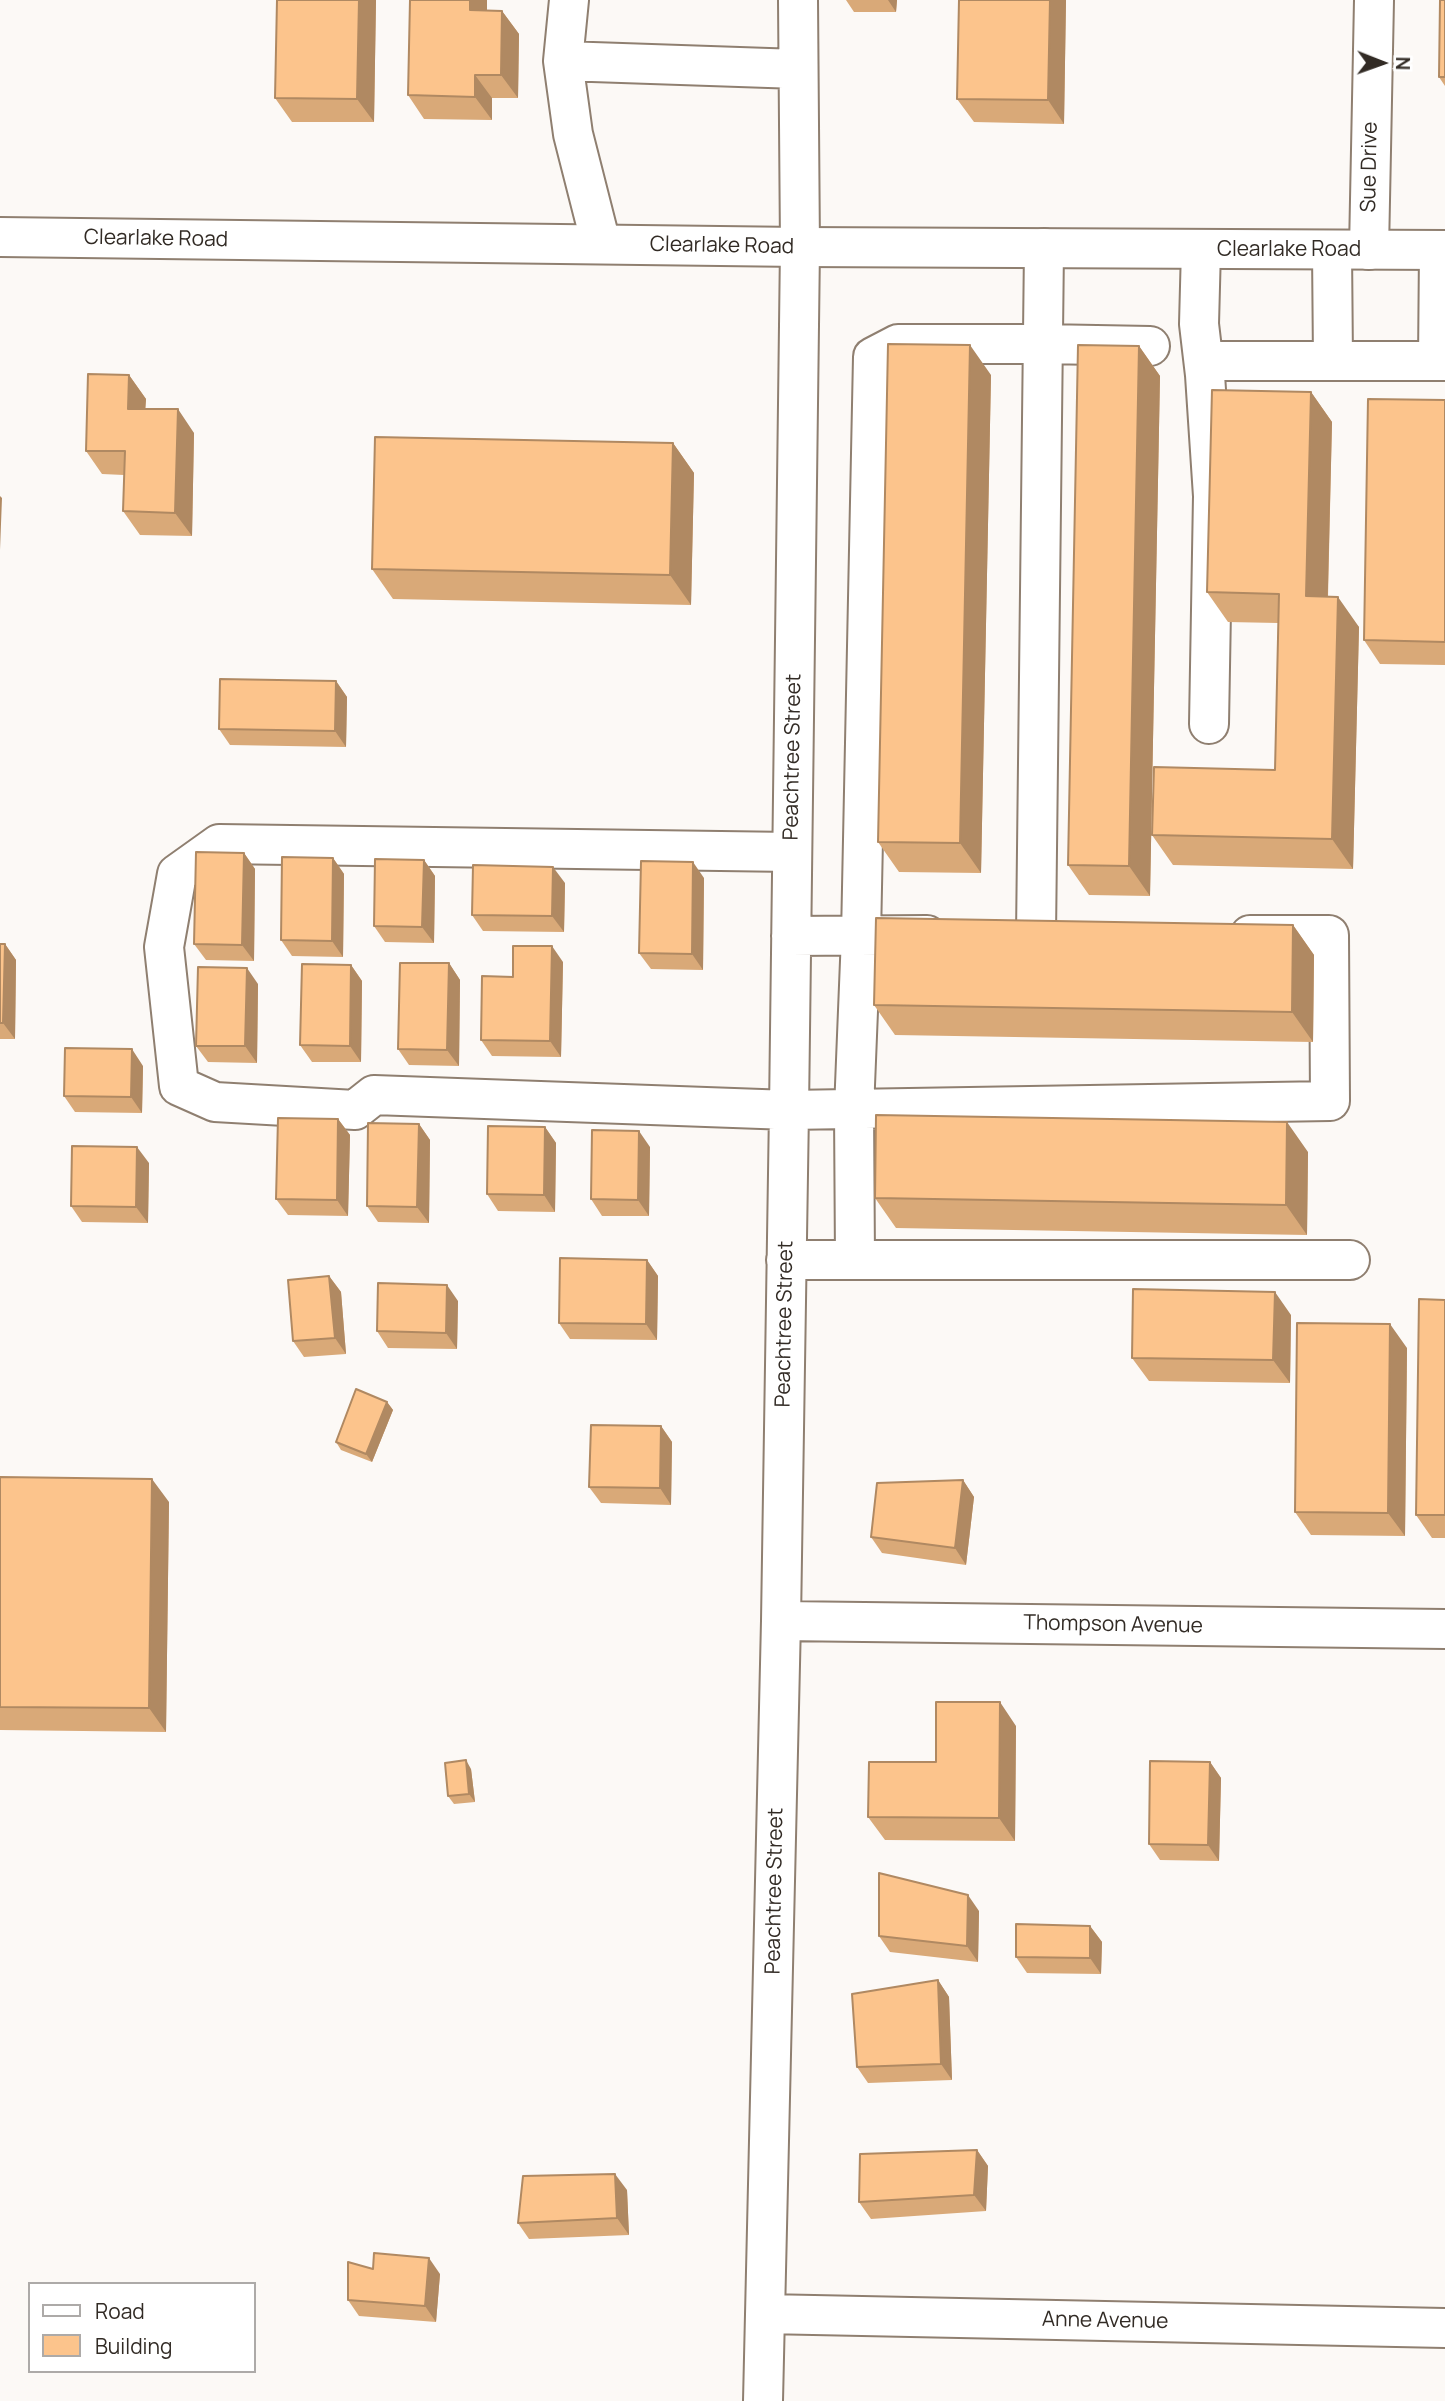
<!DOCTYPE html>
<html>
<head>
<meta charset="utf-8">
<style>
  body { margin:0 }
  #map { position:relative; width:1445px; height:2401px; overflow:hidden; background:#fcf9f6; font-family:Manrope,sans-serif }
  canvas { display:block }
  .legend { position:absolute; left:28px; top:2282px; width:228px; height:91px; box-sizing:border-box; background:#fff; border:2px solid #adaaa8; margin:0; padding:9px 12px; list-style:none; font-size:21px; color:#322b25 }
  .legend li { display:flex; align-items:center; gap:14px; height:35px }
  .legend b { width:35px; border:2px solid #adaaa8 }
  .north { position:absolute; left:1347px; top:28px; width:70px; height:70px; -webkit-text-stroke:5px #fff; paint-order:stroke; rotate:91deg; font-size:19px; font-weight:700; line-height:28px; text-align:center; color:#322b25 }
  .north::after { content:''; display:block; margin:auto; width:24px; height:32px; background:#322b25; clip-path:polygon(50% 0,100% 100%,50% 72%,0 100%) }
</style>
</head>
<body>
<div id="map">
<canvas width="1445" height="2401"></canvas>
<ul class="legend">
<li><b style="height:9px;background:#fff"></b>Road</li>
<li><b style="height:19px;background:#fcc48c"></b>Building</li>
</ul>
<div class="north">N</div>
</div>
<script>
const c = document.querySelector('canvas').getContext('2d');
c.lineJoin = 'round';
function strokePath(path, color, width, dash) {
  c.strokeStyle = color;
  c.lineWidth = width;
  c.lineCap = dash ? 'butt' : 'round';
  c.setLineDash(dash || []);
  c.stroke(path);
}
function fillPath(path, color) {
  c.fillStyle = color;
  c.fill(path, 'evenodd');
}
function label(font, color, halo, rows, align = 'center') {
  c.font = font + ' Manrope,sans-serif';
  c.lineWidth = 5;
  c.setLineDash([]);
  c.textBaseline = 'middle';
  c.strokeStyle = halo;
  c.fillStyle = color;
  for (const [text, x, y, turn = 0] of rows) {
    c.save();
    c.translate(x, y);
    c.rotate((+turn || 0) * Math.PI / 180);
    c.textAlign = isNaN(turn) ? turn : align;
    if (halo) c.strokeText(text, 0, 0);
    c.fillText(text, 0, 0);
    c.restore();
  }
}
const minor = new Path2D(`
  M569,0L563,61L573,134L601,244
  M563,61L798,69
  M1201,249L1199,324L1205,375L1213,496L1209,724
  M1332,250L1333,361
  M1369,250L1374,0
  M1204,361H1445
  M1438,361L1439,250
  M792,852L219,844L177,874L164,947L179,1086L215,1102L355,1110L374,1095L789,1110L1330,1101L1329,935H1250
  M1036,935L1044,248
  M791,936L927,935
  M786,1260H1350
  M855,1260L854,1110L861,936L873,357L898,344H1043L1150,346
  M781,1621L1445,1629
  M765,2314L1445,2328
  M763,2401L781,1621L789,1110L800,247L798,0`);
const major = new Path2D(`
  M0,237L800,247L1445,250`);
strokePath(minor, '#8f7f70', 42);
strokePath(major, '#8f7f70', 42);
strokePath(minor, '#fff', 38);
strokePath(major, '#fff', 38);
fillPath(new Path2D(`
  M277,0H376L374,122H292L275,98Z
  M487,0V10L502,11L519,34L518,98H492V120L424,119L408,95Z
  M846,0H897L896,12H854Z
  M1066,0L1064,124L974,122L957,99Z
  M1445,0V86L1439,77Z
  M1139,346L1160,376L1150,896L1089,895L1068,865Z
  M129,375L146,399L145,409L194,433L192,536L140,535L123,511L124,475L102,474L86,451Z
  M991,375L981,873L899,872L878,842Z
  M1311,392L1332,422L1328,597L1359,627L1353,869L1173,865L1152,835L1275,770L1278,623L1228,622L1207,592Z
  M1445,400V665L1380,664L1364,640Z
  M673,443L694,473L691,605L393,599L372,569Z
  M336,681L347,697L346,747L230,745L219,729Z
  M244,853L255,869L254,961L206,960L194,944Z
  M333,858L344,874L343,957L292,956L281,940Z
  M424,860L435,876L434,943L385,942L374,926Z
  M704,878L703,970L651,969L639,953Z
  M565,883L564,932L483,931L472,915Z
  M1293,925L1314,955L1313,1042L895,1035L874,1005Z
  M0,944H5L16,960L15,1039H0Z
  M563,962L561,1057L492,1056L481,1040L513,977Z
  M449,963L460,980L459,1066L409,1065L398,1049Z
  M351,965L362,981L361,1062H312L300,1045Z
  M258,984L257,1063L208,1062L196,1046Z
  M143,1066L142,1113L75,1112L64,1096Z
  M338,1119L350,1135L348,1216L288,1215L276,1199Z
  M419,1124L430,1140L429,1223L378,1222L367,1206Z
  M545,1127L556,1143L555,1212L498,1211L487,1194Z
  M650,1147L649,1216H602L591,1199Z
  M1308,1152L1307,1235L896,1228L875,1198Z
  M149,1163L148,1223L82,1222L71,1206Z
  M647,1260L658,1276L657,1340L570,1339L559,1323Z
  M329,1276L341,1292L346,1354L304,1357L293,1341Z
  M1445,1300V1538H1432L1416,1515Z
  M458,1301L457,1349L388,1348L377,1331Z
  M1291,1315L1290,1383L1149,1381L1132,1358Z
  M1407,1348L1405,1536L1311,1535L1295,1512Z
  M387,1402L393,1410L372,1462L341,1450L336,1442Z
  M661,1426L672,1442L671,1505L601,1503L589,1487Z
  M0,1477L169,1502L166,1732L0,1730Z
  M963,1480L974,1497L966,1565L882,1553L871,1537Z
  M1016,1726L1015,1841L885,1840L868,1817L936,1762Z
  M1210,1762L1221,1778L1219,1861L1160,1860L1149,1844Z
  M471,1769L475,1802L454,1804L448,1796Z
  M979,1911L978,1962L890,1952L879,1936Z
  M1090,1926L1102,1942L1101,1974L1027,1973L1016,1957Z
  M938,1980L949,1997L952,2080L868,2083L857,2067Z
  M977,2150L988,2166L986,2211L871,2219L859,2202Z
  M627,2190L629,2235L529,2239L518,2223Z
  M440,2274L436,2322L359,2316L348,2300Z`), '#d9a978');
fillPath(new Path2D(`
  M359,0H376L374,122L357,99Z
  M470,0H487V34L470,10Z
  M888,0H897L896,12Z
  M1050,0H1066L1064,124L1048,100Z
  M502,11L519,34L518,98L501,75Z
  M475,75L492,98V120L475,97Z
  M970,345L991,375L981,873L960,843Z
  M1139,346L1160,376L1150,896L1129,866Z
  M129,375L146,399L144,432L128,409Z
  M1311,392L1332,422L1327,626L1306,596Z
  M178,409L194,433L192,536L175,513Z
  M673,443L694,473L691,605L670,575Z
  M0,496L2,498L0,550Z
  M1338,597L1359,627L1353,869L1332,839Z
  M336,681L347,697L346,747L335,731Z
  M244,853L255,869L254,961L242,945Z
  M333,858L344,874L343,957L332,941Z
  M424,860L435,876L434,943L422,927Z
  M693,862L704,878L703,970L692,954Z
  M553,867L565,883L564,932L552,916Z
  M1293,925L1314,955L1313,1042L1292,1012Z
  M5,944L16,960L15,1039L3,1023Z
  M552,946L563,962L561,1057L550,1041Z
  M449,963L460,980L459,1066L447,1050Z
  M351,965L362,981L361,1062L350,1046Z
  M247,968L258,984L257,1063L245,1046Z
  M132,1049L143,1066L142,1113L131,1097Z
  M338,1119L350,1135L348,1216L337,1200Z
  M1287,1122L1308,1152L1307,1235L1286,1205Z
  M419,1124L430,1140L429,1223L417,1207Z
  M545,1127L556,1143L555,1212L544,1195Z
  M639,1131L650,1147L649,1216L638,1200Z
  M137,1147L149,1163L148,1223L136,1207Z
  M647,1260L658,1276L657,1340L646,1324Z
  M329,1276L341,1292L346,1354L335,1338Z
  M447,1285L458,1301L457,1349L446,1333Z
  M1275,1292L1291,1315L1290,1383L1273,1360Z
  M1390,1324L1407,1348L1405,1536L1388,1513Z
  M387,1402L393,1410L372,1462L366,1454Z
  M661,1426L672,1442L671,1505L660,1488Z
  M152,1479L169,1502L166,1732L149,1708Z
  M963,1480L974,1497L966,1565L955,1548Z
  M1000,1702L1016,1726L1015,1841L999,1818Z
  M466,1760L471,1769L475,1802L469,1794Z
  M1210,1762L1221,1778L1219,1861L1208,1845Z
  M968,1895L979,1911L978,1962L967,1946Z
  M1090,1926L1102,1942L1101,1974L1090,1958Z
  M938,1980L949,1997L952,2080L941,2064Z
  M977,2150L988,2166L986,2211L974,2195Z
  M615,2174L627,2190L629,2235L617,2218Z
  M429,2258L440,2274L436,2322L425,2306Z`), '#b08962');
const building = new Path2D(`
  M277,0H359L357,99L275,98Z
  M410,0H470V10L502,11L501,75H475V97L408,95Z
  M959,0H1050L1048,100L957,99Z
  M1440,0H1445V77H1439Z
  M888,344L970,345L960,843L878,842Z
  M1078,345L1139,346L1129,866L1068,865Z
  M88,374L129,375L128,409H178L175,513L123,511L125,451H86Z
  M1212,390L1311,392L1306,596L1338,597L1332,839L1152,835L1154,767L1275,770L1279,594L1207,592Z
  M1368,399L1445,400V642L1364,640Z
  M375,437L673,443L670,575L372,569Z
  M220,679L336,681L335,731L219,729Z
  M196,852L244,853L242,945L194,944Z
  M282,857L333,858L332,941L281,940Z
  M375,859L424,860L422,927L374,926Z
  M641,861L693,862L692,954L639,953Z
  M473,865L553,867L552,916L472,915Z
  M876,918L1293,925L1292,1012L874,1005Z
  M0,944H5L3,1023H0Z
  M513,946H552L550,1041L481,1040L482,976L513,977Z
  M400,963H449L447,1050L398,1049Z
  M302,964L351,965L350,1046L300,1045Z
  M198,967L247,968L245,1046H196Z
  M65,1048L132,1049L131,1097L64,1096Z
  M876,1115L1287,1122L1286,1205L875,1198Z
  M278,1118L338,1119L337,1200L276,1199Z
  M368,1123L419,1124L417,1207L367,1206Z
  M488,1126L545,1127L544,1195L487,1194Z
  M592,1130L639,1131L638,1200L591,1199Z
  M72,1146L137,1147L136,1207L71,1206Z
  M560,1258L647,1260L646,1324L559,1323Z
  M329,1276L335,1338L293,1341L288,1280Z
  M378,1283L447,1285L446,1333L377,1331Z
  M1133,1289L1275,1292L1273,1360L1132,1358Z
  M1419,1299L1445,1300V1515H1416Z
  M1297,1323L1390,1324L1388,1513L1295,1512Z
  M356,1389L387,1402L366,1454L336,1442Z
  M591,1425L661,1426L660,1488L589,1487Z
  M0,1477L152,1479L149,1708L0,1707Z
  M963,1480L955,1548L871,1537L877,1483Z
  M936,1702H1000L999,1818L868,1817L869,1762H936Z
  M466,1760L469,1794L448,1796L445,1763Z
  M1150,1761L1210,1762L1208,1845L1149,1844Z
  M879,1873L968,1895L967,1946L879,1936Z
  M1016,1924L1090,1926V1958L1016,1957Z
  M938,1980L941,2064L857,2067L852,1994Z
  M977,2150L974,2195L859,2202L860,2154Z
  M615,2174L617,2218L518,2223L523,2176Z
  M374,2253L429,2258L425,2306L348,2300V2262L373,2269Z`);
fillPath(building, '#fcc48c');
strokePath(building, '#b08962', 2);
label('21px', '#322b25', '#fff', [
  ["Sue Drive",1370,167,-89],
  ["Clearlake Road",156,239,1],
  ["Clearlake Road",722,246,1],
  ["Clearlake Road",1289,250],
  ["Peachtree Street",793,757,-89],
  ["Peachtree Street",785,1324,-89],
  ["Thompson Avenue",1113,1625,1],
  ["Peachtree Street",775,1891,-89],
  ["Anne Avenue",1105,2321,1]
]);
</script>
</body>
</html>
